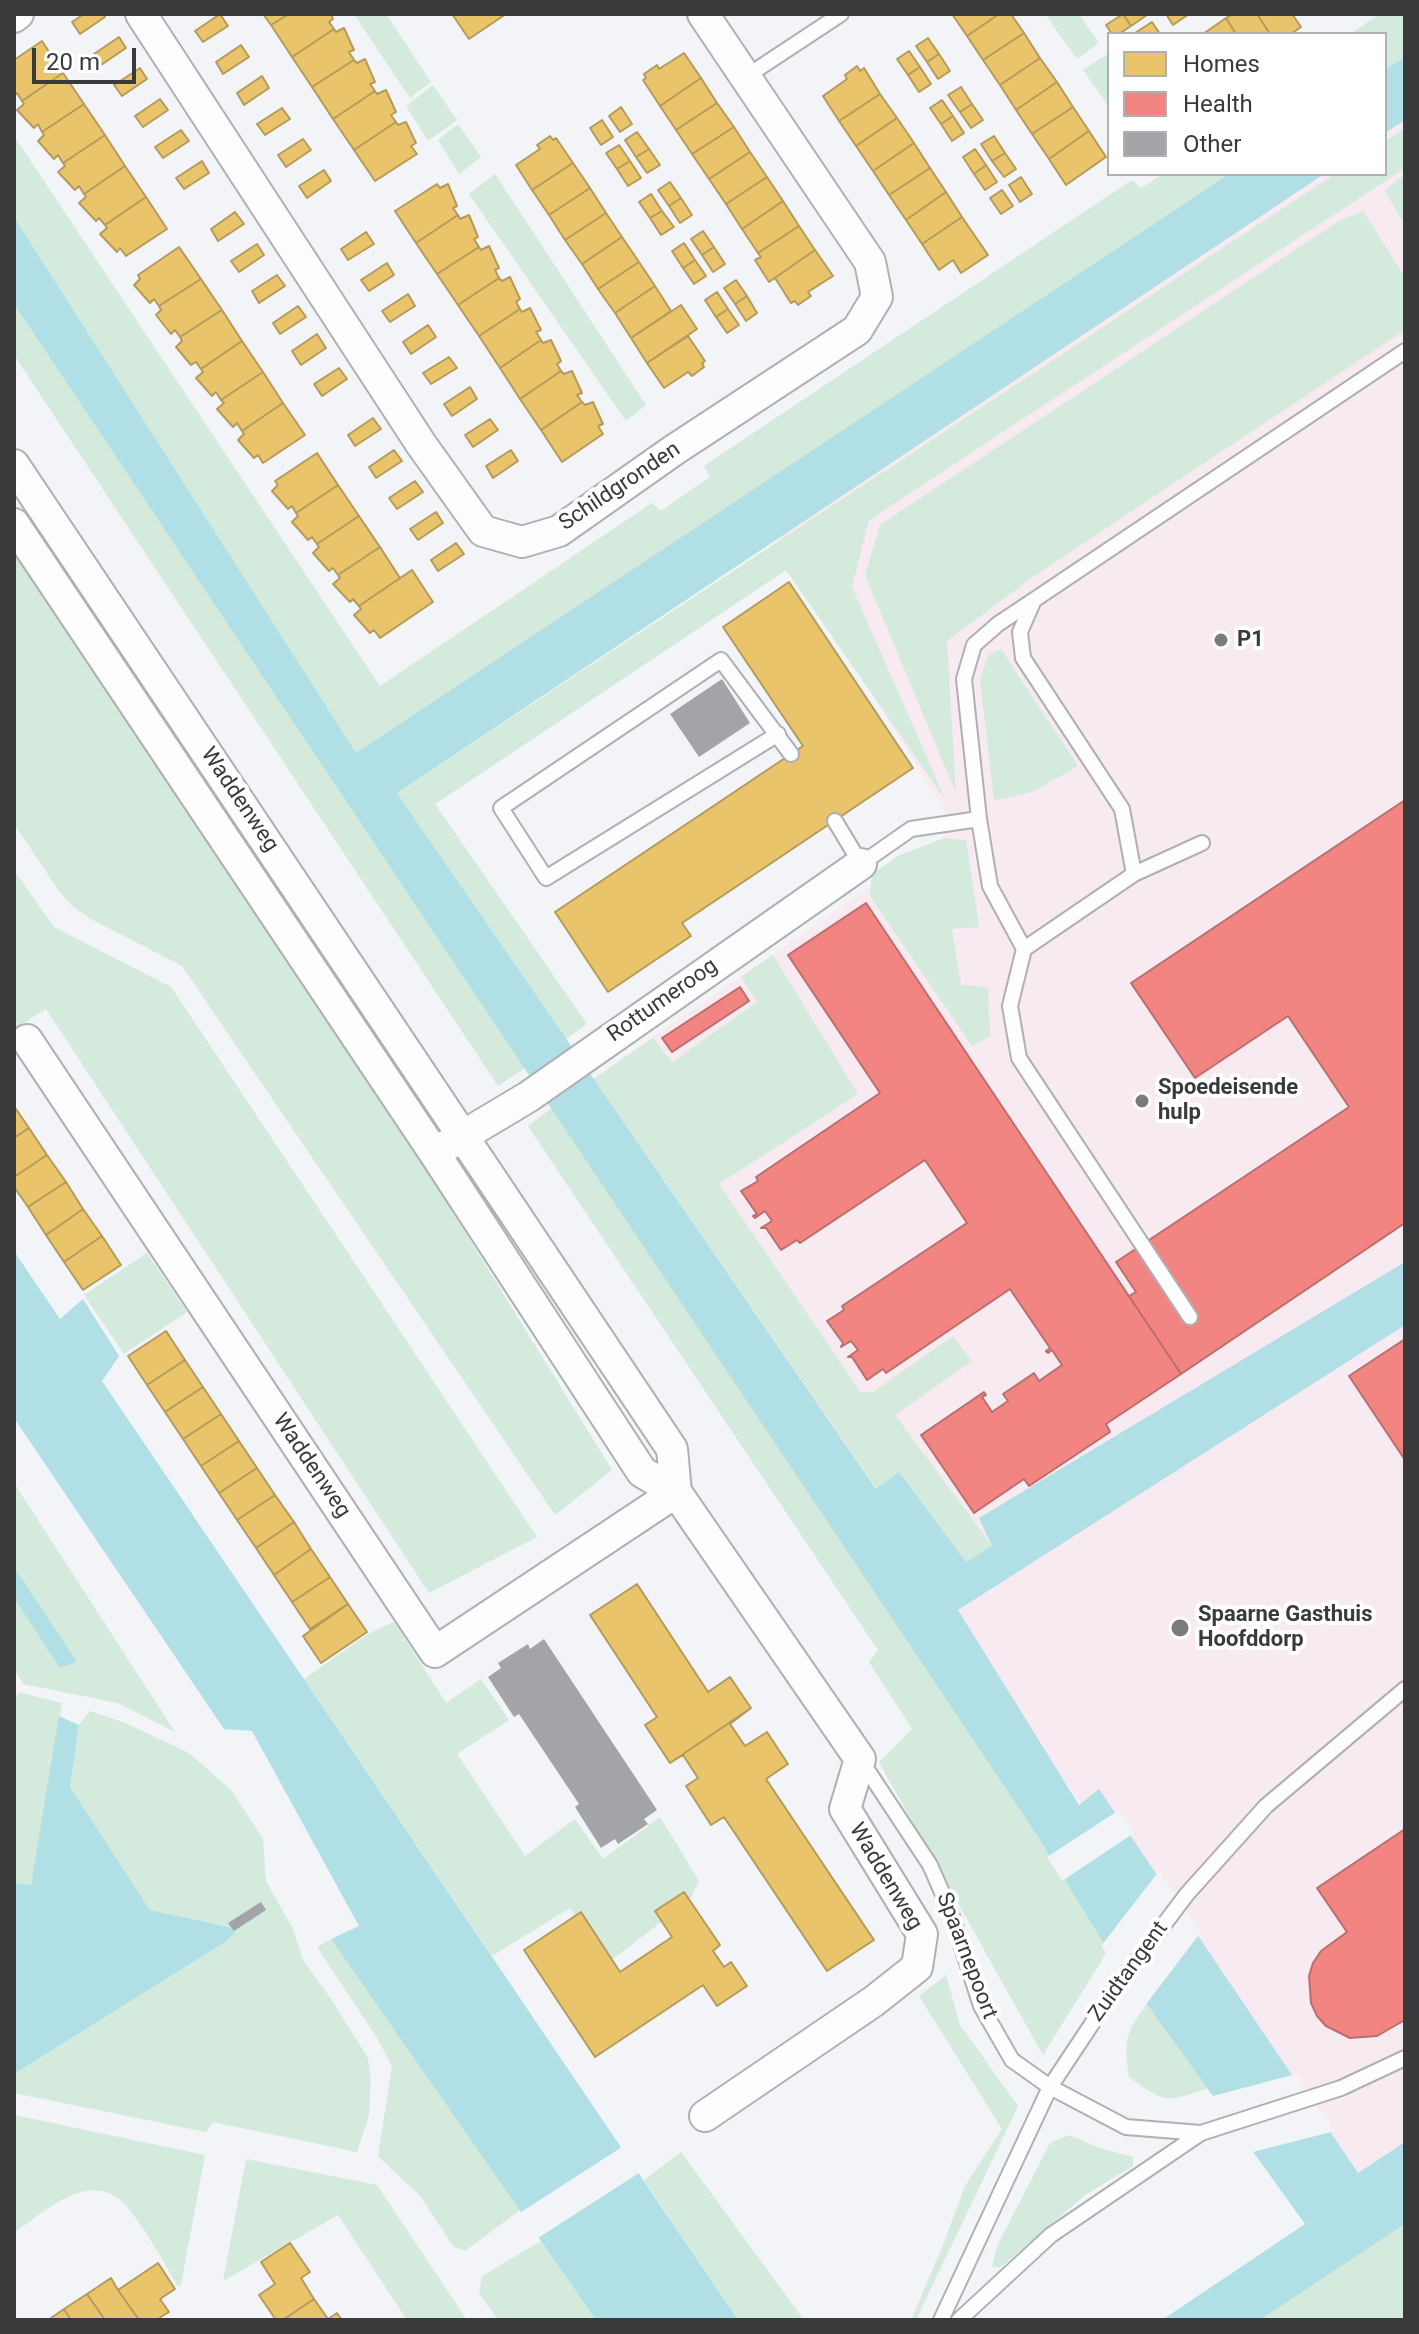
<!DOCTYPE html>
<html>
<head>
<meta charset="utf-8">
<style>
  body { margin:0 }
  #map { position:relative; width:1419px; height:2334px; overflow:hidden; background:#f2f4f7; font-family:Roboto,sans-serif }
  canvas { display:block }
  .frame { position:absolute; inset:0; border:16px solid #383a3c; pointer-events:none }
  .legend { position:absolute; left:1107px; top:32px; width:280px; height:144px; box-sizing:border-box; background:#fff; border:2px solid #afb0b1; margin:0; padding:10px 14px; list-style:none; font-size:24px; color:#383a3c }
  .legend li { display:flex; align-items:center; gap:16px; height:40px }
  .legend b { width:40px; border:2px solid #afb0b1 }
  .scale { position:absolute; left:32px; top:48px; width:104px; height:36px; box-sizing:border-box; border:4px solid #383a3c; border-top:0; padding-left:10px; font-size:24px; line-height:28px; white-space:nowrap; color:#383a3c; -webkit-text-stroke:6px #fff; paint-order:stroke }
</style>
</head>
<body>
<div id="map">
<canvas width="1419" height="2334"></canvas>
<div class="frame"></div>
<ul class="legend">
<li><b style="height:22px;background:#e9c46a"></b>Homes</li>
<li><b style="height:22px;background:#f28482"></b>Health</li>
<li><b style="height:22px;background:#a3a4a7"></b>Other</li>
</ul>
<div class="scale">20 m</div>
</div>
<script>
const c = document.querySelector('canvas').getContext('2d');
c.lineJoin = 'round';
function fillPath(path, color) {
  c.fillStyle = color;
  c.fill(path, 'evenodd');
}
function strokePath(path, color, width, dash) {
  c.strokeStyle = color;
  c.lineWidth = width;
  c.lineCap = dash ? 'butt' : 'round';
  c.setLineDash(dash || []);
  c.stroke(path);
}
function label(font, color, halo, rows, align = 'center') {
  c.font = font + ' Roboto,sans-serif';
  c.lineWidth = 8;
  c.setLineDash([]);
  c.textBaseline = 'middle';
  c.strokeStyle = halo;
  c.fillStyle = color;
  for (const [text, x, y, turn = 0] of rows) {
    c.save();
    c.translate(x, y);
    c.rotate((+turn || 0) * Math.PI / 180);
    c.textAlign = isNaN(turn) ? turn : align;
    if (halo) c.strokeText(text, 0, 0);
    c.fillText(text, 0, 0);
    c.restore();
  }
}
fillPath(new Path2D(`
  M1405,116V2164L1360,2195L573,1092L955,828L772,532L1316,174H1385V129Z`), '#f7eaf0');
fillPath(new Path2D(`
  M354,14H386L431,82L410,98Z
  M1045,14H1079L1099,43L1077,59Z
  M1380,14H1405V57L1385,70V34H1350Z
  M1106,55L1109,59V107L1083,70Z
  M433,85L457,120L428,141L406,106Z
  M458,124L481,157L459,174L438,140Z
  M1405,128V168L869,520L852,587L946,801L786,570L435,804L587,1024L566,1039L397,793L1335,174H1385V141Z
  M14,136L380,686L652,503L661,511L710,477L704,466L1132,180L1141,188L1163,174H1229L356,754L14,217Z
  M495,174L646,405L626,421L469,194Z
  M1405,175V225L1384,190Z
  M1363,211L1405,277V330L1033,577L947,641L956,793L865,575L880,525L1339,221Z
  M14,304L525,1068L498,1086L14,355Z
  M14,551L425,1167L612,1470L555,1515L182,966L91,919L72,906L59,891L14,824Z
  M1001,649L1078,766L1032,792L994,801L980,679L989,654Z
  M945,838L966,840L979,927L952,929L961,985L988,987L990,1036L972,1046L870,896L872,874L900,855Z
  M14,870L54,927L171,987L537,1537L429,1593L46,1009L14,1029Z
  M773,955L858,1094L719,1184L861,1393L873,1392L953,1336L972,1361L895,1415L992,1546L966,1563L899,1472L877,1489L594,1079L653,1038L672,1062L757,1002L741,977Z
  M552,1108L1038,1837L1108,1950L1043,2055L879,1762L912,1729L869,1662L878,1650L528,1126Z
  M147,1253L187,1312L124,1354L84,1295Z
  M14,1483L175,1732L118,1703L23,1684L14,1668V1598L60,1667L76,1662L14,1567Z
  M394,1622L446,1703L481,1679L509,1720L457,1754L525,1856L575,1819L603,1859L660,1817L699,1881L690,1900L609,1962L570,1908L492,1956L304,1679L368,1634Z
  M18,1692L62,1703L31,1886L14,1883V1708Z
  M90,1711L125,1723L189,1753L232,1791L263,1839L266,1881L293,1929L303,1960L331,1999L368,2058L371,2081L369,2115L357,2152L213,2122L206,2132L14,2093V2074L225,1942L235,1933L234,1928L150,1910L70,1787L79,1725Z
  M331,1939L520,2210L465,2251L453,2246L421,2197L378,2156L392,2066L377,2038L317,1947Z
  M946,1975L960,2025L1018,2106L916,2320H911L941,2250L965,2186L1002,2129L919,1996Z
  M1147,2004L1208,2088C1166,2103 1165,2103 1129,2077C1124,2042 1125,2032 1147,2004Z
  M14,2115L205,2155L181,2285L178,2287C167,2267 136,2212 119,2199C107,2190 92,2188 77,2193C54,2201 34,2219 14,2233Z
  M1069,2135L1097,2147L1133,2157V2166L1085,2195L1001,2267H992L997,2246L1050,2143Z
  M681,2152L804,2320H738L644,2180Z
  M246,2159L377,2185L467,2320H407L338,2215L223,2281Z
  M1405,2224V2320H1260Z
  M541,2241L596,2320H498L479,2293L482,2276Z`), '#d3eadd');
fillPath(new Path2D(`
  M1405,57V120L1385,133V70Z
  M1229,174H1324L397,793L876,1489L899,1472L966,1562L992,1546L979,1518L1405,1262V1325L958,1610L1079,1805L1099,1789L1358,2173L1405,2142V2224L1260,2320H1162L1305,2224L1108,1950L1038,1837L14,304V217L356,753Z
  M14,1251L60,1319L83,1299L119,1356L102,1381L738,2320H596L331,1939L359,1926L252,1731L224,1729L14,1418Z
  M14,1567L77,1662L60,1668L14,1598Z
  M59,1716L79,1725L70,1787L150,1910L234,1928L235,1933L225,1942L14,2074V1883L31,1885Z`), '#b0e0e6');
fillPath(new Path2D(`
  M1119,1810L1134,1833L1062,1881L1047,1857Z
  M1159,1871L1201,1932L1144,2007L1101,1946Z
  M1296,2074L1335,2131L1249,2153L1209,2097Z
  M625,2145L642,2171L535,2240L518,2214Z`), '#f2f4f7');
const homes = new Path2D(`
  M84,14H103L105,17L80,34L72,22Z
  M220,14L228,26L203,42L195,31Z
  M263,14H289L271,25Z
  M289,14H331L333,19L329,22L334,29L292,57L271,25Z
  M452,14H506L469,39Z
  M952,14H999L967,36Z
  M999,14H1011L1024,33L983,60L967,36Z
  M1123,14H1146L1147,15L1131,26Z
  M1123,14L1131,26L1119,34H1112L1106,25Z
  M1166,14H1189L1173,25Z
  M1233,14H1257L1270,34H1236L1226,18Z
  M1257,14H1292L1301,27L1291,34H1270Z
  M1226,18L1236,34H1203Z
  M1152,22L1160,34H1136L1135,33Z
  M344,28L354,50L349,52L354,60L312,87L292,57L334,29L336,32Z
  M1024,33L1040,58L1000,85L983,60Z
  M119,37L126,48L101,65L94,54Z
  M928,38L939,54L927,62L916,46Z
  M42,41L63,73L22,101L17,93L14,96V60Z
  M241,45L249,57L223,74L216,62Z
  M909,51L920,67L908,75L897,59Z
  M684,53L701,78L660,106L643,80L646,78L644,74L657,65L659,69Z
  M939,54L950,71L938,79L927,62Z
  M1040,58L1057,82L1016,110L1000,85Z
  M365,59L375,82L370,84L375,91L333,119L312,87L354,60L357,63Z
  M857,66L860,71L864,68L880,94L839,121L823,96L847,79L845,75Z
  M920,67L931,84L919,92L908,75Z
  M140,68L147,79L122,96L114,85Z
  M63,73L84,104L42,132L38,124L34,128L17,110L24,104L22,101Z
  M262,76L269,88L244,105L237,93Z
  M701,78L717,103L676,130L660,106Z
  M1057,82L1073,107L1032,134L1016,110Z
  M961,87L972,104L960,112L948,95Z
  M386,90L396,112L391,115L396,122L354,150L333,119L375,91L377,94Z
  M880,94L897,118L856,146L839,121Z
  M160,99L168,110L143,127L135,116Z
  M942,100L953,116L941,124L930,108Z
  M717,103L734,127L692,154L676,130Z
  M84,104L105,135L63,163L58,155L54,159L38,141L44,135L42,132Z
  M972,104L983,120L971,128L960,112Z
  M621,107L632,124L620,132L609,116Z
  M1073,107L1089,131L1049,159L1032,134Z
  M282,108L290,119L265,135L257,124Z
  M953,116L964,133L952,141L941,124Z
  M897,118L914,143L873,171L856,146Z
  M602,120L613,137L601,145L590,128Z
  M396,122L398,125L406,122L416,143L411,146L417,154L375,181L354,150Z
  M734,127L750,152L709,179L692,154Z
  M181,130L189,141L163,158L155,147Z
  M1089,131L1106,157L1066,185L1049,159Z
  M637,132L649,149L636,157L625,140Z
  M105,135L125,166L84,194L79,186L75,190L58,172L65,166L63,163Z
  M550,136L553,140L556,138L573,163L532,190L516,165L540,149L537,145Z
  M994,136L1005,153L992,161L981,144Z
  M303,139L311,150L286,167L278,155Z
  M914,143L930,168L889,195L873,171Z
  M619,145L630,161L617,169L606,153Z
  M649,149L660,165L647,173L636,157Z
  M975,149L986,165L974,174L963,157Z
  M750,152L767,177L726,204L709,179Z
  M1005,153L1016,169L1004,177L992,161Z
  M202,161L209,173L184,189L176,178Z
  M630,161L641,178L628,186L617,169Z
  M573,163L590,188L549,215L532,190Z
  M986,165L997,182L985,190L974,174Z
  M125,166L146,197L105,225L99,218L96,221L79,203L86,197L84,194Z
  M930,168L946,192L906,220L889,195Z
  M324,170L331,181L307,198L299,186Z
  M767,177L783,201L742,229L726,204Z
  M1021,177L1032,194L1020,202L1009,185Z
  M670,182L681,198L669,206L658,190Z
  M437,184L440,188L448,184L457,206L453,208L458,215L416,243L395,211Z
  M590,188L606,213L565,240L549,215Z
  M1002,190L1013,206L1001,214L990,198Z
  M946,192L962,217L922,244L906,220Z
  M651,194L662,211L650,218L639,202Z
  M146,197L167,229L126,256L120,248L117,252L100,234L107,228L105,225Z
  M681,198L692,215L680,223L669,206Z
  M783,201L799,226L758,253L742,229Z
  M662,211L674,227L661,235L650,218Z
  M235,212L244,224L218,241L211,229Z
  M606,213L622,237L582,264L565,240Z
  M458,215L460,219L469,215L478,237L474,239L479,247L437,274L416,243Z
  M962,217L988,255L961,273L953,260L939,270L922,244Z
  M799,226L815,250L769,282L755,260L761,257L758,253Z
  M703,231L714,247L702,255L691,239Z
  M366,232L374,244L348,260L341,249Z
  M622,237L639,262L598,289L582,264Z
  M684,243L695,260L683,268L672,251Z
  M257,244L264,255L239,272L231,261Z
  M489,246L499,268L495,270L499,278L458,305L437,274L479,247L481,250Z
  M179,247L201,279L159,306L154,299L150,303L134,285L140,279L138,275Z
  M714,247L725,264L713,272L702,255Z
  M815,250L833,276L808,292L811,296L798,305L795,301L791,303L775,278L769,282Z
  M695,260L706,276L694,284L683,268Z
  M639,262L655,286L615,313L598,289Z
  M387,263L394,275L369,291L361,280Z
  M277,275L285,286L259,303L252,291Z
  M510,277L520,299L516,302L520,309L479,336L458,305L499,278L502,281Z
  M201,279L222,310L180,337L175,330L171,334L156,315L161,310L159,306Z
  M736,280L747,296L735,304L724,288Z
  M655,286L671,311L631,338L615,313Z
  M717,292L728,309L716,317L705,300Z
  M408,294L415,306L390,322L382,311Z
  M747,296L757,313L746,321L735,304Z
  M681,305L697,329L647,363L631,338Z
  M298,306L306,317L280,334L273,323Z
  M530,308L541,330L536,332L541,340L500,368L479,336L520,309L522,312Z
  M728,309L739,325L727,333L716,317Z
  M222,310L242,341L201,369L196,362L191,365L176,347L182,341L180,337Z
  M428,325L436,337L411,354L403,342Z
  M317,334L326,348L301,365L292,351Z
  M688,336L705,361L702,363L704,367L692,376L688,372L664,388L647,363Z
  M541,340L543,343L551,340L561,361L557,364L561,371L520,399L500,368Z
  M242,341L263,372L221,400L216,392L212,396L196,378L203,372L201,369Z
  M449,357L457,368L431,384L423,373Z
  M339,368L347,379L322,396L314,384Z
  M561,371L564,374L572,371L582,393L577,395L582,402L541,430L520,399Z
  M263,372L283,403L242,431L237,423L233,427L217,409L224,403L221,400Z
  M470,387L477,399L452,416L444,404Z
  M582,402L585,405L593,402L603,424L598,426L603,434L562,462L541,430Z
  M283,403L305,435L263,463L258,455L254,458L238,440L244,434L242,431Z
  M373,418L381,429L355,446L348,435Z
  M490,419L498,430L473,447L465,435Z
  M394,450L402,461L376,478L369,467Z
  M511,450L518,461L493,478L486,466Z
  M317,453L338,485L296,513L292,506L288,509L272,491L278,485L275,481Z
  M415,481L423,492L397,509L389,498Z
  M338,485L359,516L317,544L312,537L308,540L292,522L298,516L296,513Z
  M436,512L443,523L418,540L410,529Z
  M359,516L380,547L338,575L333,568L329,571L313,553L319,547L317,544Z
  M456,543L464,554L438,571L431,560Z
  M380,547L400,578L359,606L353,599L350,602L333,584L340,578L338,575Z
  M412,570L433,602L380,638L374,630L370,633L354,615L361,609L359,606Z
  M789,582L913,768L682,923L691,936L608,992L555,912L803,746L723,627Z
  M14,1106L29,1128L14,1138Z
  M29,1128L47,1155L14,1177V1138Z
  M47,1155L66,1182L28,1207L14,1187V1177Z
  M66,1182L83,1209L46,1235L28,1207Z
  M83,1209L102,1236L64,1262L46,1235Z
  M102,1236L121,1265L83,1290L64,1262Z
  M166,1331L185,1360L147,1385L128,1356Z
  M185,1360L203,1387L165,1412L147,1385Z
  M203,1387L221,1414L183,1439L165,1412Z
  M221,1414L239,1441L201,1466L183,1439Z
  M239,1441L257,1468L219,1493L201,1466Z
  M257,1468L275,1495L237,1520L219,1493Z
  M275,1495L294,1522L256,1548L237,1520Z
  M294,1522L311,1549L274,1575L256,1548Z
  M311,1549L330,1577L292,1602L274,1575Z
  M330,1577L348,1604L310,1629L292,1602Z
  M637,1584L708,1692L730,1677L751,1708L670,1763L645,1725L657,1717L590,1615Z
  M348,1604L367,1632L321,1663L303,1636Z
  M751,1708L730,1724L745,1746L767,1732L788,1764L766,1779L874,1940L827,1971L724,1817L711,1825L686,1786L698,1778L683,1755L670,1763Z
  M684,1892L720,1945L713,1951L724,1967L731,1962L747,1986L717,2006L703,1985L595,2057L524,1950L581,1912L620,1972L672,1937L655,1911Z
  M290,2243L310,2272L301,2278L314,2299L283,2320H276L259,2295L275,2284L261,2262Z
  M158,2263L175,2289L160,2299L169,2312L156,2320H139L118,2290Z
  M111,2278L118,2290L139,2320H105L87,2294Z
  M87,2294L105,2320H71L64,2309Z
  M314,2299L328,2319L337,2313L342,2320H283Z
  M64,2309L71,2320H48Z`);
fillPath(homes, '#e9c46a');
strokePath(homes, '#b49b5c', 2);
const health = new Path2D(`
  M1405,800V1223L1181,1374L1129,1296L1136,1292L1116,1262L1349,1107L1288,1016L1195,1078L1131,983Z
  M866,903L1181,1374L1106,1424L1110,1432L1029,1486L1024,1479L974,1513L921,1435L984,1392L986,1395L982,1397L992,1412L1008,1401L1003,1394L1034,1373L1039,1381L1062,1365L1052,1350L1048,1353L1046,1351L1050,1348L1010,1289L886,1373L883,1369L867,1380L852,1357H848L858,1350L851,1341L841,1347L843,1343L827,1321L844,1310L842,1306L967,1223L925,1160L800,1243L797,1240L781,1250L766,1228H761L772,1221L765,1211L755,1218L753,1216L757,1214L741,1191L758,1181L756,1177L880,1093L788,955Z
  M740,987L749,1001L672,1052L662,1038Z
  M1405,1339V1460L1349,1376Z
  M1405,1829V2020L1377,2036L1350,2038L1326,2026L1317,2016L1311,2003L1309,1976L1313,1963L1321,1951L1347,1932L1317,1888Z`);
fillPath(health, '#f28482');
strokePath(health, '#ba6e6d', 2);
fillPath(new Path2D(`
  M722,679L750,723L699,757L670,714Z
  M544,1639L657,1810L644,1819L648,1824L618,1844L615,1839L601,1848L575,1807L579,1804L519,1714L514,1717L488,1677L501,1668L498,1663L528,1644L530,1649Z
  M261,1902L266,1910L234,1931L228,1923Z`), '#a3a4a7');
const service = new Path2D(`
  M744,78L841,14
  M1034,600L1405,351
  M778,734L546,878L501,808L721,660L791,754
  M835,821L861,864L911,829L979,819
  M1134,874L1122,809L1023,658L1020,632L1034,600L998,624L974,645L964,679L979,819L990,886L1024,949L1134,874L1202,843
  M1024,949L1010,1006L1019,1058L1190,1317
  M862,1762L930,1865L951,1913L981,2006L1012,2060L1050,2087L1126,2127L1201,2133
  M941,2320L1050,2087L1113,1992L1187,1894L1266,1806L1405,1689
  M959,2320L1051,2235L1201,2133L1341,2088L1405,2058`);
const minor = new Path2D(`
  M141,14L421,444L483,531L522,542L559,531L674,450L857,330L877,297L870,262L703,14
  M14,17L18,14
  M14,465L672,1449L676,1492
  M14,524L435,1154L642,1472L676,1492L860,1759L845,1809L922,1934L917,1967L874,2001L705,2116
  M27,1040L435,1652L676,1492
  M446,1146L528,1097L861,864`);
strokePath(service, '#afb0b3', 18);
strokePath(minor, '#afb0b3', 34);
strokePath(service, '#fdfdfe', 14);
strokePath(minor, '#fdfdfe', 30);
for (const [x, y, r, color] of [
  [1221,640,8,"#797b7d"],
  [1142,1101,8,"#797b7d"],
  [1180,1628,10,"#797b7d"]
]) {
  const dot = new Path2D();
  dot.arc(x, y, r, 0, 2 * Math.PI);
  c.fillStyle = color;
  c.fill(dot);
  strokePath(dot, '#fff', 3);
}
label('22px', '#383a3c', '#fff', [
  ["Schildgronden",620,487,-34],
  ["Waddenweg",239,800,56],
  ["Rottumeroog",663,1001,-35],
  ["Waddenweg",311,1466,56],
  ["Waddenweg",885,1877,59],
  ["Spaarnepoort",966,1956,69],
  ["Zuidtangent",1129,1972,-54]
]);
label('bold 22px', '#383a3c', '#fff', [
  ["P1",1237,640],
  ["Spoedeisende",1158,1088],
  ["hulp",1158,1113],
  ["Spaarne Gasthuis",1198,1615],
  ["Hoofddorp",1198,1640]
], 'left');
</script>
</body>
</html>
